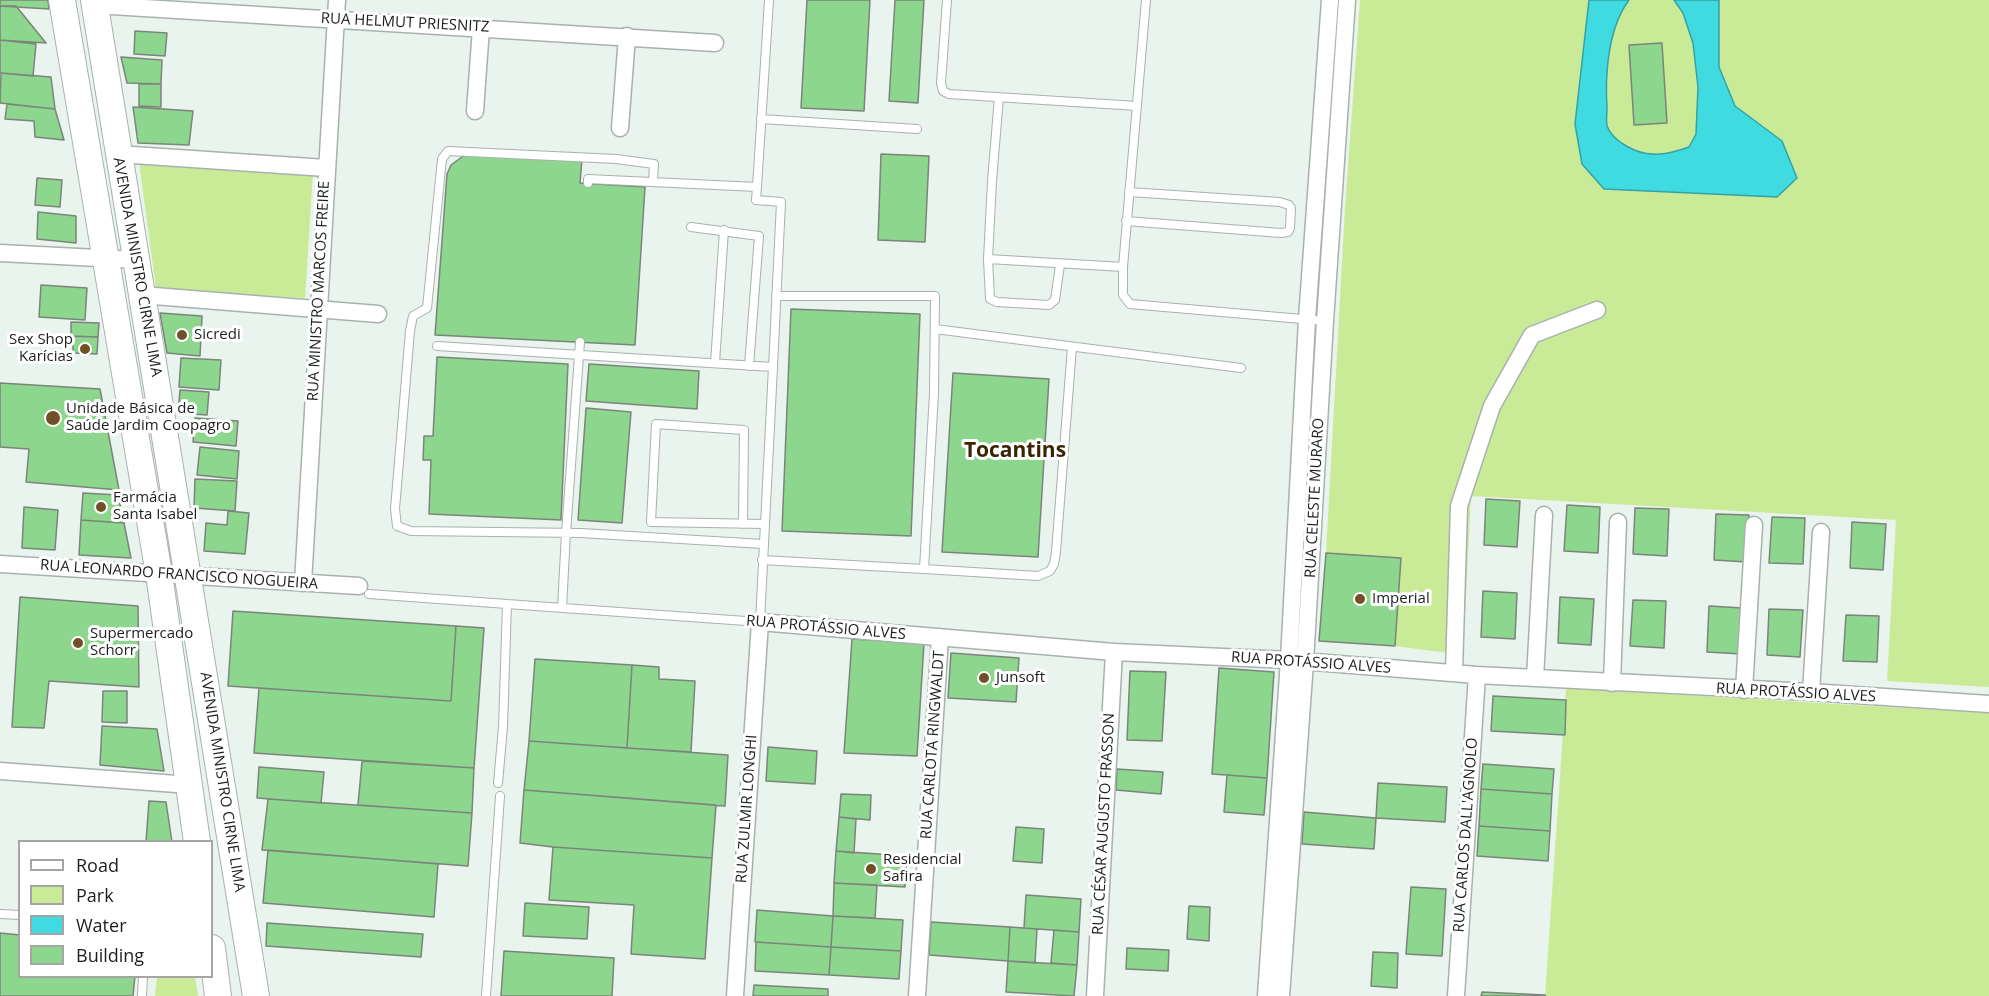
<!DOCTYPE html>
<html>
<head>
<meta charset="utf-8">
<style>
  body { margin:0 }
  #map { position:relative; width:1989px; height:996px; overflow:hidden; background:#e9f4ee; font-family:"Open Sans",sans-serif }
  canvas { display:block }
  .legend { position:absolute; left:18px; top:840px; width:195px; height:138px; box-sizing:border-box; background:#fff; border:2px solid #a4a5a4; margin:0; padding:8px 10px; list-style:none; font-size:18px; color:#1b1f1c }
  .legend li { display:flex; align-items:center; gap:12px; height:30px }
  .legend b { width:30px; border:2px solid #a4a5a4 }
</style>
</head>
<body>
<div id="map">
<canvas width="1989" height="996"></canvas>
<ul class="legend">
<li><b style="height:8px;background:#fff"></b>Road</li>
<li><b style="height:16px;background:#c9eb97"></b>Park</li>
<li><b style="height:16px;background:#40dae1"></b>Water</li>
<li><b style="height:16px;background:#8cd68d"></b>Building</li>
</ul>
</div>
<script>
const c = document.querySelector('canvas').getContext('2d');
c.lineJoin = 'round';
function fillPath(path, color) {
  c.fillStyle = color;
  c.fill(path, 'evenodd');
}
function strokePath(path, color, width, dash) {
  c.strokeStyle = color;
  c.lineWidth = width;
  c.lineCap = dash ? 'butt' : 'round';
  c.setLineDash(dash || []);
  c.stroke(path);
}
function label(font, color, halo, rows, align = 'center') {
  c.font = font + ' "Open Sans",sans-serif';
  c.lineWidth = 6;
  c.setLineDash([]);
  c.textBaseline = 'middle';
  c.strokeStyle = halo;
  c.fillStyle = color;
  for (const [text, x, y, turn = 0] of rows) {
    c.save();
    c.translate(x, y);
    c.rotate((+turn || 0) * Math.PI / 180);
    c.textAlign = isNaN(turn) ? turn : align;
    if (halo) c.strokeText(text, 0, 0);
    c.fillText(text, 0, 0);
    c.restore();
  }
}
fillPath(new Path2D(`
  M1360,0H1989V687L1887,681L1896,520L1471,496L1463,655L1395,646L1401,558L1326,553L1345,208Z
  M139,162L313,172L305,298L156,289Z
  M1566,688L1989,713V996H1545Z
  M157,977H195L198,996H155Z`), '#c9eb97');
const water = new Path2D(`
  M1589,0H1629C1608,28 1605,74 1607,107C1607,113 1606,121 1607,126C1613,142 1637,154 1653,154C1665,155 1678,151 1689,147L1696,134L1698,87L1693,43L1683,13L1674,0H1719V67L1735,106L1782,141L1797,178L1777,197L1604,189L1582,164L1575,124Z`);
fillPath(water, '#40dae1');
strokePath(water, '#35a2a6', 1.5);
const building = new Path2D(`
  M0,0H48L49,9L0,6Z
  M807,0H870L864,111L801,108Z
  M895,0H924L918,103L889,101Z
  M0,6H16L46,43L0,40Z
  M135,31L167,33L165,56L134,54Z
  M0,40L36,44L33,76L0,73Z
  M1662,43L1667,123L1634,125L1629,45Z
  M121,57L162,60L161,84L127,83Z
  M1,73L51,77L55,109L0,103Z
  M139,84H161V107L139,106Z
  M7,104L55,109L64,140L35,137L34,121L5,119Z
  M133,107L193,111L189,145L138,143Z
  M466,154L582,159L580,183L645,187L635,345L435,335L447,174L451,165Z
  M881,154L929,156L925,242L878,240Z
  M37,178L62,180L60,207L35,205Z
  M38,212L76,216V243L37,239Z
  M41,285L87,288L85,320L39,317Z
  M791,309L920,314L911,536L782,531Z
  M160,313L202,316L200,356L167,353Z
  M71,322L99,323L98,337L71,336Z
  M64,336L98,337L97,354L73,353V344L63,343Z
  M437,357L568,364L561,520L429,514L431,460H423L424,436H433Z
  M181,358L221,360L219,390L179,387Z
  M589,364L699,371L697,409L586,401Z
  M953,373L1049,379L1038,557L942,552Z
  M0,383L100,389L119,490L26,482L29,449L0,447Z
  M180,390L209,392L207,415L178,413Z
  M586,408L631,412L622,523L578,520Z
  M195,418L238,421L236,446L193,442Z
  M200,447L239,451L237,479L197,475Z
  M195,479L237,481L235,511L194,508Z
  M83,493L118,495L124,523L81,520Z
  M1486,499L1520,501L1517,547L1484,545Z
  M1567,505L1600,507L1598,553L1564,551Z
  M24,507L58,510L55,550L22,548Z
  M1635,508L1669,509L1667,556L1633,554Z
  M228,511L249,513L245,554L204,551L206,523L227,525Z
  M1716,514L1749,515L1747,562L1714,560Z
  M1772,517L1805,518L1803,564L1769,563Z
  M81,520L124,523L131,558L79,555Z
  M1852,522L1886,524L1883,570L1850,568Z
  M1326,553L1401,558L1395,646L1319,641Z
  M1483,591L1517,593L1515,639L1481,637Z
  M20,597L138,606L139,687L49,681L44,728L12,727Z
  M1560,597L1594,599L1591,645L1558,643Z
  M1633,600L1666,601L1664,648L1630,646Z
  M1709,606L1743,608L1741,654L1707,652Z
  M1769,609L1803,610L1800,657L1767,655Z
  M233,611L456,626L451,701L228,686Z
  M1846,615L1879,616L1877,662L1843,661Z
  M456,626L484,628L474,768L254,753L259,688L451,701Z
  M852,639L924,643L917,756L844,753Z
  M951,653L1019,658L1016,702L948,698Z
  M535,659L632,665L627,748L529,741Z
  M632,665L659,667V679L695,681L691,752L627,748Z
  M1219,668L1274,672L1267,778L1212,774Z
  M1130,671L1166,672L1162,741L1127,740Z
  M103,691H127V723L102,722Z
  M1493,696L1566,700L1565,735L1491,731Z
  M102,726L157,729L164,771L100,765Z
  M529,741L728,755L725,806L524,790Z
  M768,747L817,751L815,784L766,781Z
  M362,761L474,768L472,813L358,805Z
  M1483,764L1554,769L1552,794L1481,789Z
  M259,767L324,772L321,803L257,798Z
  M1117,769L1163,772L1161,794L1116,790Z
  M1227,775L1267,778L1264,815L1224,812Z
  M1378,783L1447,787L1445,822L1376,818Z
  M1481,789L1552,794L1550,831L1479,826Z
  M524,790L716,805L712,858L553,847L520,843Z
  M841,794L871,795L870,820L839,817Z
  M268,799L472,813L468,866L262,850Z
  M149,801L166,802L172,842H146Z
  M1304,812L1376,818L1374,849L1302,844Z
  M839,817L856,819L854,853L836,851Z
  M1479,826L1550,831L1548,861L1477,856Z
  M1016,827L1044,829L1042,863L1013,861Z
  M553,847L712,858L705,959L631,954L634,905L549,900Z
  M268,850L438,864L434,917L263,903Z
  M836,851L907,856L905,887L834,883Z
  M834,883L877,885L875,918L833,916Z
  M1411,887L1446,889L1442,956L1406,954Z
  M1026,895L1081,899L1079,932L1024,928Z
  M525,903L589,907L587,939L523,936Z
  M1189,906L1210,907L1209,941L1187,939Z
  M757,910L833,916L831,947L755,942Z
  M833,916L903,920L901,951L831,947Z
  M931,922L1010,927L1008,961L929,955Z
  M267,923L423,934L421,957L266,946Z
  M1010,927L1037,929L1035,963L1008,961Z
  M1054,930L1079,932L1077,965L1051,963Z
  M0,933L20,935V976H135L133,996H0Z
  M756,942L831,947L829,975L755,971Z
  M831,947L901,951L899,979L829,975Z
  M1127,948L1169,950L1168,971L1126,969Z
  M504,951L614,958L612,996H501Z
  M1373,952L1398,953L1397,988L1371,986Z
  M1008,961L1077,965L1074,996L1006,992Z
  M754,985L828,989V996H753Z
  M1482,992L1545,995V996H1481Z`);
fillPath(building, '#8cd68d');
strokePath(building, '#7c847c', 1.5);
const lane = new Path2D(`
  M947,0L941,83L943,91L949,94L1137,106
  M1146,0L1123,267V295L1130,304L1325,321
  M999,97L992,181L988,259L1123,267
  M761,119L917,129
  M653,181L654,164L616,159L448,151L442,159L427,308L413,316L410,331L395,509L397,526L411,531L581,533L763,544
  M588,183V179L757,187L769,0
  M757,187L756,200L781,202L773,367
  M1126,221L1281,233L1288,232L1290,228L1291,208L1289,205L1280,202L1129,192
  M691,227L759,236L749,366
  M988,259L990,299L997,302L1049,305L1055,300L1060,265
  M935,329L1241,368
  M437,346L773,367L760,622L507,604
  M715,363L724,230
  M743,524L744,430L656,424L651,522L764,524
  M762,560L924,569L934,393L935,296H776
  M924,569L1038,576L1050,571L1054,564L1056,552L1072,347
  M369,594L507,604L503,727L498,783
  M562,608L566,533L580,342
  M0,914L20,915
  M142,996L143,976
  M486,996L500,796`);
const street = new Path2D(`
  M95,5L715,43
  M475,111L481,28
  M620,128L627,36
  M118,154L326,168
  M0,253L137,260
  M142,295L378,314
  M0,564L359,586
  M303,583L337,0
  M1454,672L1459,506L1492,406L1532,335L1597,310
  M1535,678L1544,515
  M1612,683L1618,522
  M1744,690L1754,525
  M1811,692L1821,532
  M0,771L190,785
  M735,996L760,622L1114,652L1289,660L1477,675L1811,692L1989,704
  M917,996L940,637
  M1095,996L1114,652
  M1266,996L1289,660L1307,319L1330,0
  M1281,996L1305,662L1325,321L1347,0
  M1456,996L1477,675`);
const primary = new Path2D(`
  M62,0L159,574L197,842
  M94,0L256,996
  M212,948L218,996`);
strokePath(lane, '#a8b2ad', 10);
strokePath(street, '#a8b2ad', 19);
strokePath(primary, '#a8b2ad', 28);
strokePath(lane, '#fff', 8);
strokePath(street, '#fff', 16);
strokePath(primary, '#fff', 26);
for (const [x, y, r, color] of [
  [182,335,6,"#705026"],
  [85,349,6,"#705026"],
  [53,418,8,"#705026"],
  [101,507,6,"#705026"],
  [1360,599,6,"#705026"],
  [78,643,6,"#705026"],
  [984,678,6,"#705026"],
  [871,869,6,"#705026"]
]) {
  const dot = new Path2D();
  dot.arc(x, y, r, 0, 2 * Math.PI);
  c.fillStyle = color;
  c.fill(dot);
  strokePath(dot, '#fff', 2);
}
label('15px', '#1b1f1c', '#fff', [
  ["RUA HELMUT PRIESNITZ",405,23,3],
  ["AVENIDA MINISTRO CIRNE LIMA",137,267,80],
  ["RUA MINISTRO MARCOS FREIRE",319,291,-87],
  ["RUA CELESTE MURARO",1315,498,-87],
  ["RUA LEONARDO FRANCISCO NOGUEIRA",179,575,4],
  ["RUA PROTÁSSIO ALVES",826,628,5],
  ["RUA PROTÁSSIO ALVES",1311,663,4],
  ["RUA PROTÁSSIO ALVES",1796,693,3],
  ["RUA CARLOTA RINGWALDT",933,745,-86],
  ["AVENIDA MINISTRO CIRNE LIMA",222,782,81],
  ["RUA ZULMIR LONGHI",747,809,-86],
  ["RUA CÉSAR AUGUSTO FRASSON",1104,824,-87],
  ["RUA CARLOS DALL'AGNOLO",1466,835,-86]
]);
label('15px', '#1b1f1c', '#fff', [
  ["Sicredi",194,335],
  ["Sex Shop",73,340,"right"],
  ["Karícias",73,357,"right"],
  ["Unidade Básica de",66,409],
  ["Saúde Jardim Coopagro",66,426],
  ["Farmácia",113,498],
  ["Santa Isabel",113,515],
  ["Imperial",1372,599],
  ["Supermercado",90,634],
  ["Schorr",90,651],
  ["Junsoft",996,678],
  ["Residencial",883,860],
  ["Safira",883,877]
], 'left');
label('bold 21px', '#3b2400', '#fff', [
  ["Tocantins",1015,451]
]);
</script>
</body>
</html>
